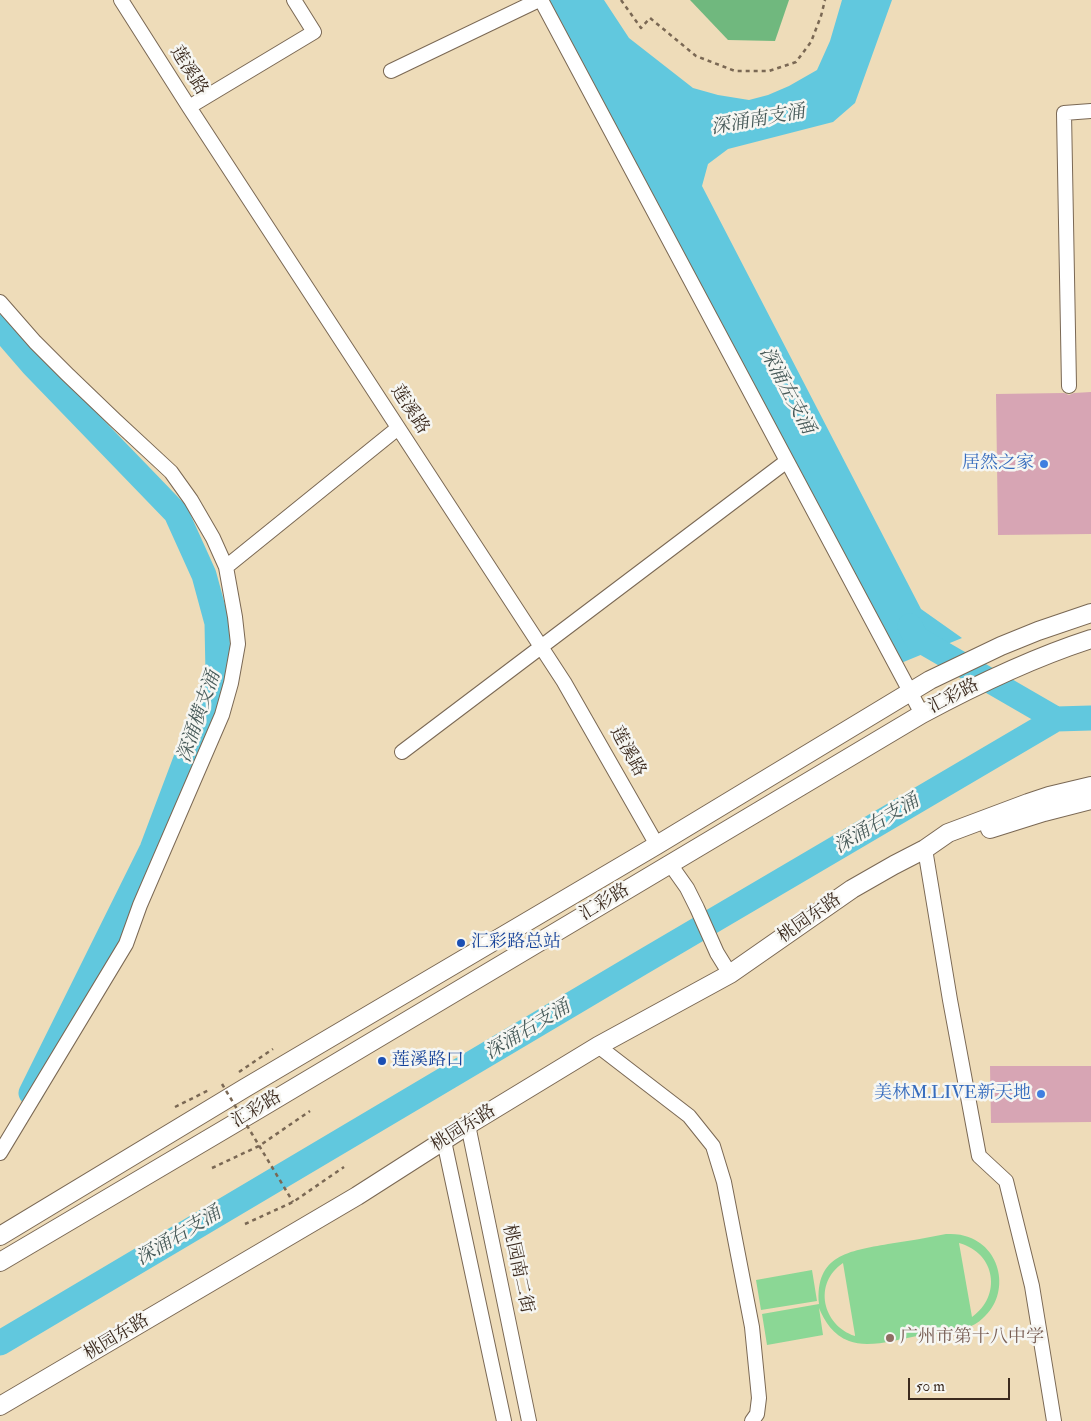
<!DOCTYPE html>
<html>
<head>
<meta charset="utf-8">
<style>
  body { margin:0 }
  #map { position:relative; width:1091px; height:1421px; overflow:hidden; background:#eedcb9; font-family:"IM FELL Double Pica",serif }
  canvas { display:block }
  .scale { position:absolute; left:908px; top:1378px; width:102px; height:22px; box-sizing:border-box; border:2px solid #3b2a1e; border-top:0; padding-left:6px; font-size:15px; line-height:18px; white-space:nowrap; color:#3b2a1e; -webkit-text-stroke:4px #f6f6f2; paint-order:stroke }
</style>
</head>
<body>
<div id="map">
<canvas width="1091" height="1421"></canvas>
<div class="scale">50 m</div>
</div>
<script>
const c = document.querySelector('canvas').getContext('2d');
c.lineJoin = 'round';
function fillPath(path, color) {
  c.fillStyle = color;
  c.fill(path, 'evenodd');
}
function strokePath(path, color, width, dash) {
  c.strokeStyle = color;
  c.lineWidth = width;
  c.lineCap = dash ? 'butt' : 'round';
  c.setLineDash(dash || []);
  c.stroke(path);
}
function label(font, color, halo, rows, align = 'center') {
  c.font = font + ' "IM FELL Double Pica","Noto Serif SC",serif';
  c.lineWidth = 5;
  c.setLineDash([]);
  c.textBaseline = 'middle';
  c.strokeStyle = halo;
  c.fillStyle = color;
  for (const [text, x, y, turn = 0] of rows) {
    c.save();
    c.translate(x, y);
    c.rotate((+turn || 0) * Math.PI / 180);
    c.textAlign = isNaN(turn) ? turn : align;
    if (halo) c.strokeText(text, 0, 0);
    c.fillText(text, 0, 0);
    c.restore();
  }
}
fillPath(new Path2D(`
  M946,1234C952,1234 959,1234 965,1236C1002,1246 1011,1294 983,1318C978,1323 972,1326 966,1328C950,1333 933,1334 917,1336C901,1339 884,1344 867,1344C861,1344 854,1343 849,1341C833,1335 825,1322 819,1308L823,1335L767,1345L762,1314L819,1304C815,1255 849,1251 888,1244C907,1241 927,1238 946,1234ZM959,1243C996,1253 1002,1296 972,1317ZM843,1263L855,1335V1336C822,1325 813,1283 843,1263Z
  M812,1270L817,1301L761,1310L756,1280Z`), '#8bd795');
fillPath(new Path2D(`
  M690,0H789L775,41L728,40Z`), '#70b87e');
fillPath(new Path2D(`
  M548,0H604L629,38L693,88L718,95L749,100L768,95L789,86L817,70L830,41L842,0H892L855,103L833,122L728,149L708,164L702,186L921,609L962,638L901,663L606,107Z`), '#61c8de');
strokePath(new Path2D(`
  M0,327L33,365L176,513L204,575L217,623L218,674L152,849L31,1093
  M910,626L916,638L1056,719
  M0,1343L641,963L1056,719L1091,718`), '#61c8de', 25);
fillPath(new Path2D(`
  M1091,392V534L998,535L996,394L1064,393L1069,395L1074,393Z
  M990,1066H1091V1122L991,1123Z`), '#d7a5b4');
const minor = new Path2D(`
  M121,0L189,107L564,682L657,845
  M541,0L922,714
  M391,71L539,0
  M189,107L314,32L294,0
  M0,302L35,342L67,374L115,420L171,472L191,500L213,538L226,567L235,617L238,644L231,683L222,715L140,905L126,944L0,1153
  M1069,386L1064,113L1091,111
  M226,567L398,428
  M402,752L787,461
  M925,849L950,1000L979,1156L1006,1181L1032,1286L1054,1421
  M670,864L687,888L697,908L717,953L730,974
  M598,1046L689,1116L713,1146L724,1182L752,1327L759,1398L757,1414L752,1421
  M468,1125L529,1421
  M444,1141L504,1421`);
const tertiary = new Path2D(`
  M990,829L1044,812L1091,800
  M0,1236L245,1088L657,845L930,680L1001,646L1038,631L1091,613
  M0,1262L259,1109L922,714C976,685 1032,658 1091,639
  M0,1406L357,1196L468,1125L598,1046L730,974L852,889L894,865L925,849L948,833L1028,803L1049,796L1091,786`);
strokePath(minor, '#7a6854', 16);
strokePath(tertiary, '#7a6854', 20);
strokePath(new Path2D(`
  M621,0L641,28L650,18L696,56L735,71H769L796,62L811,42L821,16L825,0
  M239,1072L273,1049
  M175,1107L209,1090
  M212,1168L259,1146L310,1111
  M245,1224L293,1202L344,1167`), '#7a6854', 2.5, [4, 4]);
strokePath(minor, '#fff', 14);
strokePath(tertiary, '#fff', 18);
strokePath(new Path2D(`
  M222,1084L293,1202`), '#7a6854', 2.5, [4, 4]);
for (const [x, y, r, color] of [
  [1044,464,5,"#3f7fe0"],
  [461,943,5,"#1a4fb4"],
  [382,1061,5,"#1a4fb4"],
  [1041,1094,5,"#3f7fe0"],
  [890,1338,5,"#8d6e63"]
]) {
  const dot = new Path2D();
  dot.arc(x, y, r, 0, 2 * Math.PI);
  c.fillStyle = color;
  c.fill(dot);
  strokePath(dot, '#f6f6f2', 2);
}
label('18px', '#3b2a1e', '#f6f6f2', [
  ["莲溪路",188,71,58],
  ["莲溪路",409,410,57],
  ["汇彩路",954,697,-27],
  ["莲溪路",627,752,61],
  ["汇彩路",605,903,-31],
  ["桃园东路",810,919,-35],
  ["汇彩路",257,1110,-31],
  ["桃园东路",464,1129,-32],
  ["桃园南二街",517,1269,78],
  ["桃园东路",117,1338,-31]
]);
label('18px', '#366cbe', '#f6f6f2', [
  ["居然之家",1034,464],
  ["美林M.LIVE新天地",1031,1094]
], 'right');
label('18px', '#164399', '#f6f6f2', [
  ["汇彩路总站",471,943],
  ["莲溪路口",392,1061]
], 'left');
label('18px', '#785e54', '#f6f6f2', [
  ["广州市第十八中学",900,1338]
], 'left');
label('italic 19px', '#465958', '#f6f6f2', [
  ["深涌南支涌",758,121,-10],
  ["深涌左支涌",786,391,62],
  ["深涌横支涌",200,717,-71],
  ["深涌右支涌",877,825,-31],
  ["深涌右支涌",528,1031,-31],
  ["深涌右支涌",179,1237,-31]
]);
</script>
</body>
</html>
